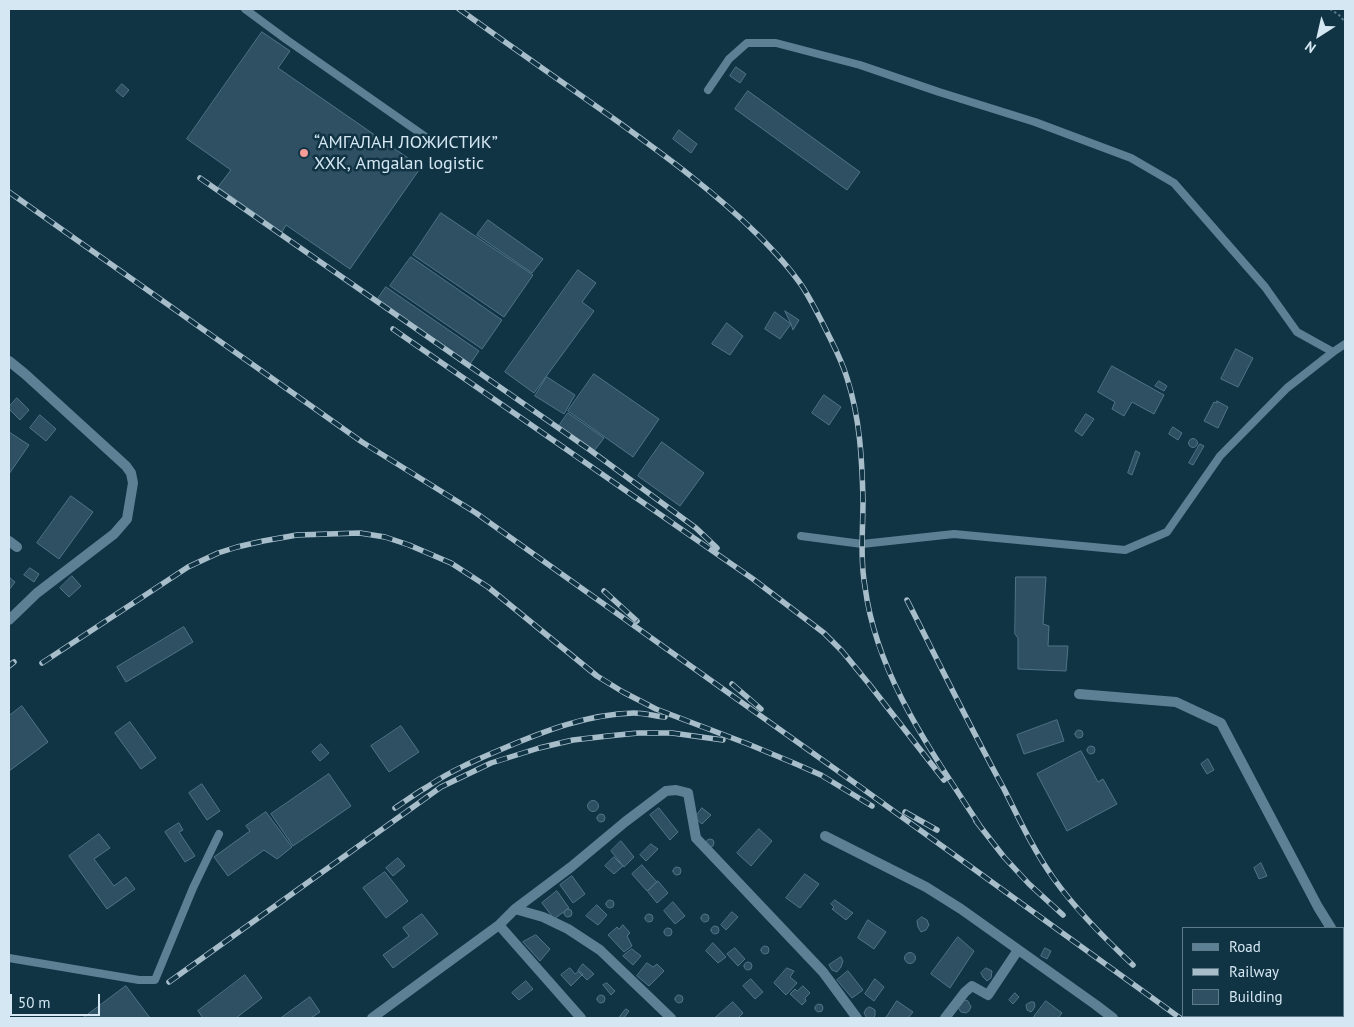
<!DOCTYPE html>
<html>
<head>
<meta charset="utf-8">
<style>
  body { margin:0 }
  #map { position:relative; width:1354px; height:1027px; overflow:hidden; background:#113445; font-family:"PT Sans",sans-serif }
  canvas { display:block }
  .frame { position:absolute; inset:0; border:10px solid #d4e7f2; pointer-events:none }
  .legend { position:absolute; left:1182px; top:927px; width:162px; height:90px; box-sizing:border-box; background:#113445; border:1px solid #5f7c8a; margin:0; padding:6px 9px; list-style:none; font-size:15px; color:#d4e7f2 }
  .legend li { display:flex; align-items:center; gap:10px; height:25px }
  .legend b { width:25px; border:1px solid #5f7c8a }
  .north { position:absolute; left:1294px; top:10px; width:50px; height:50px; -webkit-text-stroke:4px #113445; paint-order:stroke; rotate:215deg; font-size:14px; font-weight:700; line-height:20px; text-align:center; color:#d4e7f2 }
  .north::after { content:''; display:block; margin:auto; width:18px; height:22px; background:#d4e7f2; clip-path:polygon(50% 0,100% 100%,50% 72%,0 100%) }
  .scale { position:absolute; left:10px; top:994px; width:90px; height:22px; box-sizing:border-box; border:2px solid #d4e7f2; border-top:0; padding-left:6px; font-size:15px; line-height:18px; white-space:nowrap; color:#d4e7f2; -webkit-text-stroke:4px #113445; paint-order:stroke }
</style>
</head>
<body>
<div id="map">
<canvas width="1354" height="1027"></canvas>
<div class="frame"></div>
<ul class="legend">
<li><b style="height:6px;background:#5e8094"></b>Road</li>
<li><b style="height:6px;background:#a7beca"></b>Railway</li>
<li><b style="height:14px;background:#2f5063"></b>Building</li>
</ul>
<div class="north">N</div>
<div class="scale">50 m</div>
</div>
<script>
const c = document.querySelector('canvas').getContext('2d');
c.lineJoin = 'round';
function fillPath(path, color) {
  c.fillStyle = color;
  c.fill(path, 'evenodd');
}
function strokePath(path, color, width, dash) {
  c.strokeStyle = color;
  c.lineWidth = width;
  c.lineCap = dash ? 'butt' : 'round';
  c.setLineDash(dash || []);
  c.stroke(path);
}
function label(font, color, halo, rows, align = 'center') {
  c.font = font + ' "PT Sans",sans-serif';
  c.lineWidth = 5;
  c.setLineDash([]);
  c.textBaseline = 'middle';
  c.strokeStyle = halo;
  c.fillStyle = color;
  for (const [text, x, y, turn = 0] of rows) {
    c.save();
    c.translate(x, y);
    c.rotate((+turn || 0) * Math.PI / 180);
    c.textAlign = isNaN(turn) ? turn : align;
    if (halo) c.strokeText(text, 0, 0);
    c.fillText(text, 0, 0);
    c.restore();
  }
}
const building = new Path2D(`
  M262,32L290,51L278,68L421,167L350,269L286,225L282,232L218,187L231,170L187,139Z
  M736,67L746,74L740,83L730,76Z
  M122,84L129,90L123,97L116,91Z
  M748,91L860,172L847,190L735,109Z
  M679,130L697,144L691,153L673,139Z
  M441,213L533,275L504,317L413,255Z
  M488,220L543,259L532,273L477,235Z
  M411,257L502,320L482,349L390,286Z
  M578,270L596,283L582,302L594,311L534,393L505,372Z
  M386,287L479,351L470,364L377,300Z
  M785,311L799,320L793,330L791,324Z
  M775,312L791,324L780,339L765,329Z
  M727,323L743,336L730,355L712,344Z
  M1236,349L1253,358L1238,387L1221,379Z
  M1112,366L1164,395L1154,414L1132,402L1124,416L1112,409L1115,402L1098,392Z
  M594,374L659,419L633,457L568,411Z
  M547,377L575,395L564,414L535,396Z
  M1159,381L1167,386L1164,391L1155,386Z
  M824,395L841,407L829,425L812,413Z
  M17,398L29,410L20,420L9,409V407Z
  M1217,401L1228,407L1218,428L1204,421L1214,402L1217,403Z
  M568,413L604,438L594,451L559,426Z
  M1086,414L1094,419L1082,436L1075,431Z
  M40,415L56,429L46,441L30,428Z
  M1173,427L1182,433L1178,440L1169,434Z
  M9,432L29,445L9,474Z
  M1188.5 443a4.5 4.5 0 1 1 9 0a4.5 4.5 0 1 1-9 0Z
  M662,442L704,473L680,506L638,476Z
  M1200,444L1204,446L1193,465L1189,463Z
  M1136,451L1140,453L1132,475L1128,473Z
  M71,496L93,512L59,559L37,543Z
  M30,568L39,574L34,582L24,575Z
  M72,576L81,586L69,597L60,588Z
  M9,577L15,582L9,590Z
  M1016,577H1046L1043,624L1049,626L1048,646H1068L1066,671L1018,669V638L1015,634Z
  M184,627L193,642L126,682L117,667Z
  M22,706L48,742L9,771V716Z
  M1057,720L1064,741L1024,754L1017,735Z
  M130,722L156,758L141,769L115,733Z
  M401,726L419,752L389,772L371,746Z
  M1075 734a4 4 0 1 1 8 0a4 4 0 1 1-8 0Z
  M321,744L329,753L320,761L312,752Z
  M1087 750a4 4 0 1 1 8 0a4 4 0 1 1-8 0Z
  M1081,751L1098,782L1103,779L1117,804L1067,831L1037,774Z
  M1208,759L1214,770L1207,774L1201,764Z
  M329,774L351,806L293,846L271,814Z
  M202,784L220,811L207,820L189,793Z
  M587.5 806a5.5 5.5 0 1 1 11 0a5.5 5.5 0 1 1-11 0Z
  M659,808L678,832L670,840L650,815Z
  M702,808L711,815L702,824L695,818Z
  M266,812L292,847L277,859L264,850L228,876L214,857L250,831L246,826Z
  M597 818a4 4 0 1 1 8 0a4 4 0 1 1-8 0Z
  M179,823L183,830L179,832L195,856L185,862L165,832Z
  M759,829L772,841L751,866L737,853Z
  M99,834L110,848L94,859L114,886L126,877L135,889L107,909L69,856Z
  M706 843a4 4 0 1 1 8 0a4 4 0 1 1-8 0Z
  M621,841L634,857L624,867L611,851Z
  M651,844L658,849L646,861L640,855Z
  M614,857L623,866L614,874L605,866Z
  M398,858L405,866L393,876L386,868Z
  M1261,863L1267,876L1259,879L1254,868Z
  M642,865L657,882L647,891L632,874Z
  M673 871a4 4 0 1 1 8 0a4 4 0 1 1-8 0Z
  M385,872L408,901L386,918L363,888Z
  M805,874L819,884L800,908L786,898Z
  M572,876L585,894L573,903L560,885Z
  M658,881L668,893L657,903L648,892Z
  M557,891L569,908L554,919L542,903Z
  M606 904a4 4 0 1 1 8 0a4 4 0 1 1-8 0Z
  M835,900L853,913L846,920L832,909L834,907L831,904Z
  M673,902L685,916L675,924L664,911Z
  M597,905L607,915L598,925L586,916Z
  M564 913a4 4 0 1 1 8 0a4 4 0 1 1-8 0Z
  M732,912L738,917L726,930L721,925Z
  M701 918a4 4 0 1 1 8 0a4 4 0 1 1-8 0Z
  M645 918a4 4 0 1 1 8 0a4 4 0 1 1-8 0Z
  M422,914L438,934L393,968L383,955L409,936L403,928Z
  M922,917L927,920L929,925L926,930L921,932L918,927L917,921Z
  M868,920L886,932L874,949L858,938Z
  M623,925L630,933L627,936L632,946L624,952L608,935L617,927L619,929Z
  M711 930a4 4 0 1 1 8 0a4 4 0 1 1-8 0Z
  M664 932a4 4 0 1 1 8 0a4 4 0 1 1-8 0Z
  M536,935L550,949L540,961L523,942Z
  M958,937L974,951L950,988L931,974Z
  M713,943L726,957L718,963L706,951Z
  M761 950a4 4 0 1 1 8 0a4 4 0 1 1-8 0Z
  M735,948L745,959L738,966L727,954Z
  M1045,948L1051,951L1047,959L1041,956Z
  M632,949L641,956L633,965L623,956Z
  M904.5 958a5.5 5.5 0 1 1 11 0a5.5 5.5 0 1 1-11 0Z
  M841,957L843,961L841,967L837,972L832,970L829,965Z
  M744 966a4 4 0 1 1 8 0a4 4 0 1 1-8 0Z
  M647,963L653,967L657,964L664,971L649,986L637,976Z
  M583,964L594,974L587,980L578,971Z
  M570,968L575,974L579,971L583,974L571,986L561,975Z
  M787,968L794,971L790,977L797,983L786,995L774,983Z
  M986,968L992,971L991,978L987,981L983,977L981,973Z
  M848,971L863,990L852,998L837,980Z
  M245,975L262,998L236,1018H203L198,1011Z
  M751,979L763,992L755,999L743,986Z
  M875,979L884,987L874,1001L865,994Z
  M526,981L533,989L519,1000L512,993Z
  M607,983L615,991L611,995L603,985Z
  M126,986L150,1018H83Z
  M803,986L810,993L805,998L806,1001L802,1005L790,994L795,989L797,991Z
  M1015,993L1019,997L1013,1004L1009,1000Z
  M597 999a4 4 0 1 1 8 0a4 4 0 1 1-8 0Z
  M675 999a4 4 0 1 1 8 0a4 4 0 1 1-8 0Z
  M310,997L320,1012L311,1018H281Z
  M962,999L968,1001L971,1007L969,1011L966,1013L961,1012L959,1009L958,1005Z
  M897,1001L913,1012L908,1018H886Z
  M1046,1001L1062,1013L1058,1018H1033Z
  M733,1002L743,1013L738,1018H715Z
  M1031,1002H1034L1035,1006L1033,1010L1031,1012L1027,1010L1026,1005Z
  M815 1008a4 4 0 1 1 8 0a4 4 0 1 1-8 0Z
  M870,1007L875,1010V1016L873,1018H867L864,1013L866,1009Z
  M626,1009L629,1011L624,1018H619Z`);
fillPath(building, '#2f5063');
strokePath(building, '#507386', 1);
strokePath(new Path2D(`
  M1330,9L1339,15L1345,22`), '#5c7988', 2, [2.5, 2.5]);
strokePath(new Path2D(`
  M245,9L287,40L433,142
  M708,90L729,59L747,43H776L860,65L939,92L1035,122L1131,158L1174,183L1265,287L1297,332L1333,352
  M801,536L862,544L954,534L1125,550L1167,532L1220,456L1287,388L1333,352L1345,344
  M9,958L139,980H155L193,888L219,834`), '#5e8094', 8);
strokePath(new Path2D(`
  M9,361L25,374L126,466L131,473L133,483L127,519L114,534L37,593L9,620
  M9,541L17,547
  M1079,694L1176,702L1221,723L1318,907L1331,928
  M825,836L926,887L961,909L1096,1005L1113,1018
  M515,909L543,917L568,929L600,950L671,1018
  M499,925L581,1018
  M1343,947L1345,951
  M372,1018L499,925L515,909L571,867L625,822L666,791L676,790L688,793L696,838L823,972L857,1018
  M945,1018L965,992L972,986L988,995L1018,950`), '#5e8094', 10);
const rail = new Path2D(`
  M459,9C509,45 559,80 610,116C661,153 713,190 758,235C774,251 789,267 802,286C813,303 822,322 831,340C837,352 843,365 847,378C860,418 862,459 863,500C863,529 860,558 865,587C877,677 932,752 980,826
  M200,178L590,450L696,528L717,548
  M9,192L362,442L476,513L859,786L1180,1018
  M393,329L753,579L824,633L842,651L869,684L944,780
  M604,591L637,621
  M907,600C939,663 970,727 1004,789C1019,819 1034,851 1054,879C1077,911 1104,938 1133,965
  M42,663L188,567L218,553L237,547L263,541L297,535L360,533L385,537L409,545L451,563L488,587L597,676L623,692L656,709L748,744L796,764L821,775L872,806
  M9,666L14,662
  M732,684L761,709
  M395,808C406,801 416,793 427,787C450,771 476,760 502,749C544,731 588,714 634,713C644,713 655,716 665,717
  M905,812L937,830
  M976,821L1004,857L1029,884L1063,915
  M169,982L441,787L491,763L539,748L573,740L608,736L638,733H672L723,740`);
strokePath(rail, '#a7beca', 5.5);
strokePath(rail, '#113445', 4, [11]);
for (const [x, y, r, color] of [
  [304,153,5,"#f59c96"]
]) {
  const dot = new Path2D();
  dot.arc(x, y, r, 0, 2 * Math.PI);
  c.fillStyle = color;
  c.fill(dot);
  strokePath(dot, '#113445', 2);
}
label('18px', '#d4e7f2', '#113445', [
  ["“АМГАЛАН ЛОЖИСТИК”",314,143],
  ["ХХК, Amgalan logistic",314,164]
], 'left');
</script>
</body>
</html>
